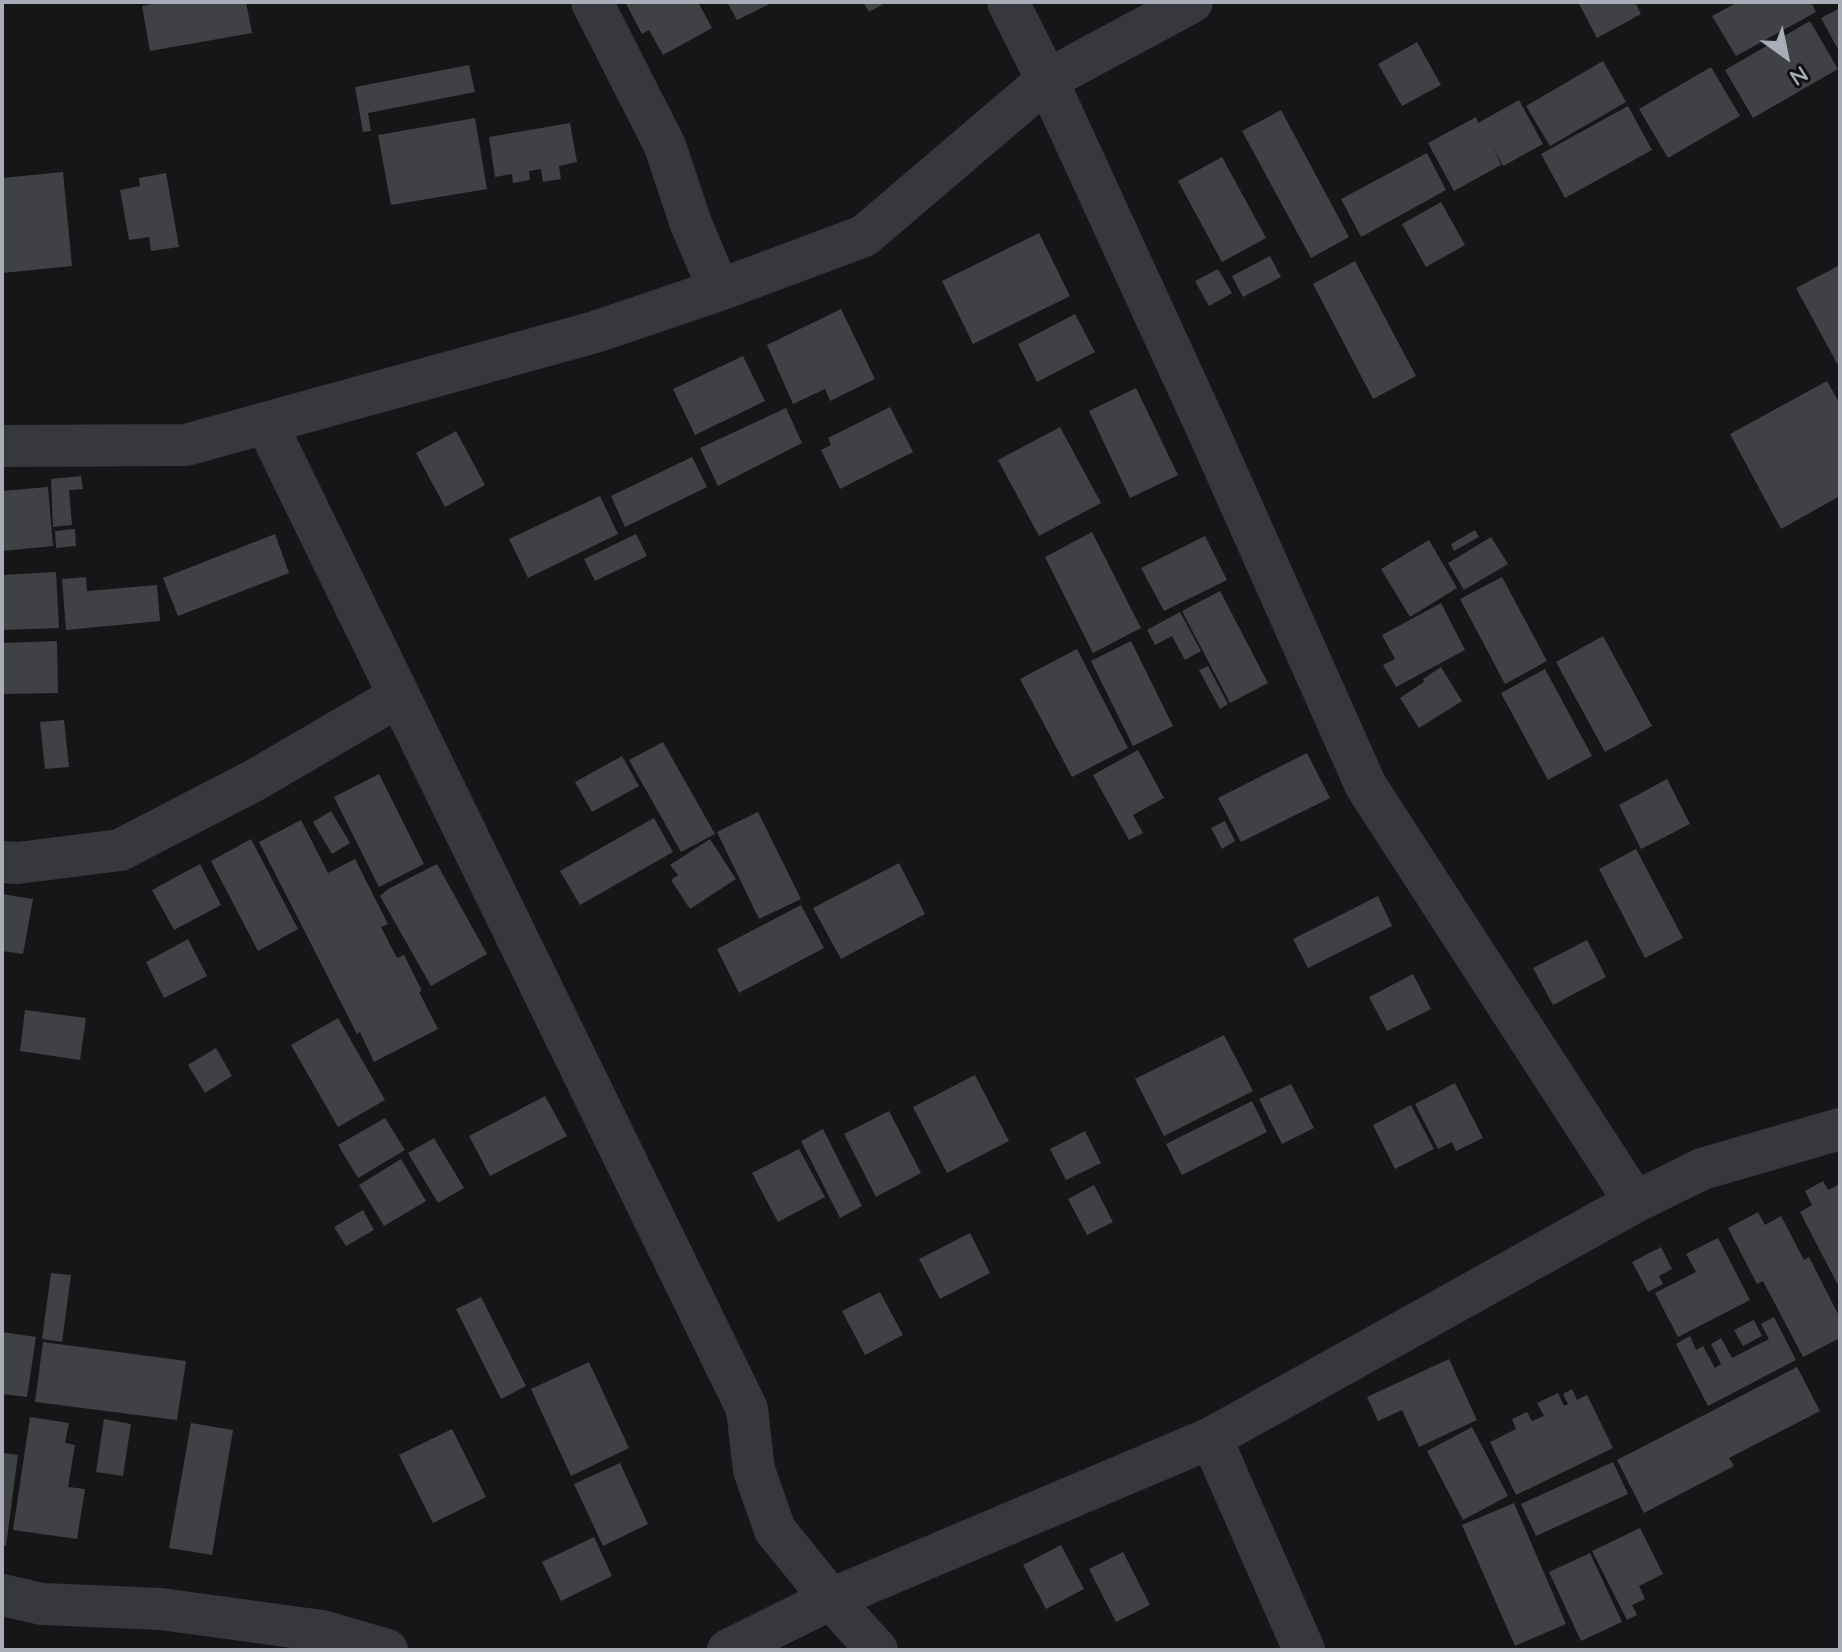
<!DOCTYPE html>
<html>
<head>
<meta charset="utf-8">
<style>
  body { margin:0 }
  #map { position:relative; width:1842px; height:1652px; overflow:hidden; background:#161618; font-family:Quicksand,sans-serif }
  canvas { display:block }
  .frame { position:absolute; inset:0; border:4px solid #a8adb8; pointer-events:none }
  .north { position:absolute; left:1746px; top:16px; width:80px; height:80px; -webkit-text-stroke:6px #111113; paint-order:stroke; rotate:147deg; font-size:22px; font-weight:700; line-height:32px; text-align:center; color:#a8adb8 }
  .north::after { content:''; display:block; margin:auto; width:28px; height:36px; background:#a8adb8; clip-path:polygon(50% 0,100% 100%,50% 72%,0 100%) }
</style>
</head>
<body>
<div id="map">
<canvas width="1842" height="1652"></canvas>
<div class="frame"></div>
<div class="north">N</div>
</div>
<script>
const c = document.querySelector('canvas').getContext('2d');
c.lineJoin = 'round';
function fillPath(path, color) {
  c.fillStyle = color;
  c.fill(path, 'evenodd');
}
function strokePath(path, color, width, dash) {
  c.strokeStyle = color;
  c.lineWidth = width;
  c.lineCap = dash ? 'butt' : 'round';
  c.setLineDash(dash || []);
  c.stroke(path);
}
fillPath(new Path2D(`
  M162,2H246L252,33L150,51L142,6Z
  M625,2H698L712,28L663,55L649,30L642,34Z
  M727,2H774L737,20Z
  M863,2H887L869,12Z
  M1578,2H1635L1641,14L1597,38Z
  M1738,2H1811L1816,12L1736,56L1712,16Z
  M1840,8V53L1821,18Z
  M1810,21L1838,69L1753,118L1725,70Z
  M1417,42L1441,85L1402,106L1378,64Z
  M1603,61L1626,102L1550,146L1526,106Z
  M469,65L475,92L368,113L371,131L363,132L355,87Z
  M1711,67L1740,116L1668,158L1639,109Z
  M1519,100L1543,144L1503,166L1493,147L1501,165L1454,191L1428,143L1476,117L1478,123Z
  M1628,106L1652,150L1565,198L1541,154Z
  M1281,110L1349,237L1311,258L1242,131Z
  M475,118L487,189L391,205L378,135Z
  M570,123L577,162L559,166L561,179L543,182L541,169L529,171L530,180L513,183L512,174L495,177L489,137Z
  M1427,153L1446,190L1361,237L1341,199Z
  M1222,157L1266,238L1222,262L1178,181Z
  M63,172L72,266L2,273V178Z
  M166,173L179,247L151,251L149,237L129,240L120,190L140,186L139,178Z
  M1441,202L1465,245L1426,267L1402,224Z
  M1039,233L1070,296L973,344L942,281Z
  M1270,256L1281,277L1243,297L1232,276Z
  M1355,261L1416,376L1373,399L1313,284Z
  M1840,265V369L1796,288Z
  M1218,269L1232,293L1209,306L1195,281Z
  M841,309L875,379L830,401L825,389L793,404L767,345Z
  M1075,314L1095,352L1037,382L1018,344Z
  M743,356L765,401L695,435L673,389Z
  M1827,381L1840,404V496L1781,529L1730,434Z
  M1136,388L1178,475L1130,498L1089,411Z
  M890,407L913,452L840,489L821,450L831,445L828,438Z
  M786,408L802,443L718,486L700,448Z
  M1060,427L1101,503L1039,536L998,460Z
  M456,431L485,485L445,507L416,453Z
  M692,457L707,487L625,527L611,496Z
  M81,476L83,489L69,490L72,525L53,527L51,479Z
  M48,487L53,546L2,551V491Z
  M600,496L618,534L528,578L509,539Z
  M75,529L76,546L56,548L55,531Z
  M1475,530L1479,537L1454,551L1451,544Z
  M1092,532L1141,628L1093,653L1045,557Z
  M275,534L289,573L178,616L163,578Z
  M636,534L647,556L595,581L584,559Z
  M1205,536L1227,580L1164,611L1141,568Z
  M1491,537L1508,564L1464,590L1448,563Z
  M1429,540L1457,588L1410,617L1381,569Z
  M56,572L59,628L2,630V575Z
  M86,577L87,591L157,585L160,621L66,630L62,579Z
  M1502,577L1547,661L1505,684L1460,599Z
  M1220,591L1268,683L1230,703L1182,611Z
  M1441,603L1465,650L1396,687L1383,665L1395,659L1382,635Z
  M1180,612L1201,651L1185,660L1172,636L1155,645L1147,630Z
  M1603,636L1652,726L1605,752L1556,662Z
  M57,641L58,693L2,694V643Z
  M1131,641L1173,726L1133,746L1091,661Z
  M1077,649L1128,748L1072,777L1020,679Z
  M1208,666L1228,704L1220,709L1199,670Z
  M1441,667L1462,701L1419,728L1400,698L1424,682L1423,679Z
  M1545,669L1592,756L1548,780L1501,693Z
  M64,720L69,767L45,769L40,722Z
  M663,742L715,834L681,852L629,760Z
  M1138,750L1164,798L1133,815L1143,833L1129,840L1093,775Z
  M1307,753L1330,798L1241,842L1218,798Z
  M622,756L639,786L592,812L575,782Z
  M379,774L424,864L379,887L334,797Z
  M1667,779L1690,824L1641,849L1619,805Z
  M331,811L350,843L332,854L313,822Z
  M758,812L801,899L759,919L717,832Z
  M654,818L673,852L580,905L560,871Z
  M301,820L328,873L355,859L388,924L381,927L397,958L404,955L422,991L419,992L438,1029L374,1062L360,1032L357,1034L259,842Z
  M1225,821L1235,841L1222,849L1211,828Z
  M251,839L298,929L258,951L211,861Z
  M710,839L736,879L690,909L671,880L678,875L670,865Z
  M1636,849L1683,938L1645,958L1599,869Z
  M899,863L925,914L841,959L813,908Z
  M200,864L221,905L174,930L152,890Z
  M437,864L487,954L431,986L380,896L388,889Z
  M2,894L33,899L23,954L2,951Z
  M1378,896L1392,926L1308,968L1293,939Z
  M801,905L824,948L739,993L717,949Z
  M188,939L207,976L164,998L146,962Z
  M1587,940L1606,977L1553,1005L1533,968Z
  M1413,974L1431,1009L1387,1031L1369,997Z
  M25,1010L86,1018L80,1060L20,1051Z
  M338,1018L385,1100L338,1127L291,1045Z
  M1224,1035L1253,1091L1164,1136L1135,1079Z
  M216,1048L232,1076L205,1093L188,1065Z
  M975,1075L1009,1141L947,1173L913,1107Z
  M1455,1083L1483,1138L1456,1151L1452,1142L1438,1149L1415,1104Z
  M1291,1084L1314,1128L1282,1144L1259,1099Z
  M545,1096L567,1136L490,1176L469,1136Z
  M1252,1101L1267,1132L1182,1175L1166,1144Z
  M1411,1105L1434,1149L1395,1169L1373,1125Z
  M889,1111L921,1173L876,1197L844,1134Z
  M385,1118L405,1150L358,1178L338,1145Z
  M823,1129L862,1206L840,1218L801,1141Z
  M1085,1131L1101,1163L1066,1180L1050,1149Z
  M434,1138L464,1188L438,1203L408,1153Z
  M799,1149L825,1197L778,1222L752,1173Z
  M401,1159L426,1201L384,1226L359,1185Z
  M1823,1181L1828,1190L1840,1184V1289L1800,1212L1812,1205L1805,1191Z
  M1094,1185L1113,1222L1087,1235L1068,1199Z
  M363,1210L374,1230L346,1246L334,1227Z
  M1758,1212L1765,1225L1781,1216L1804,1260L1809,1257L1840,1318V1338L1803,1357L1763,1281L1757,1284L1728,1228Z
  M970,1233L990,1273L940,1299L919,1259Z
  M1718,1238L1750,1300L1678,1337L1655,1293L1696,1272L1686,1254Z
  M1661,1247L1672,1269L1659,1276L1663,1284L1648,1292L1632,1262Z
  M51,1273L71,1275L62,1342L42,1339Z
  M880,1292L903,1335L865,1355L842,1311Z
  M481,1297L526,1386L501,1399L456,1309Z
  M1774,1317L1796,1360L1708,1406L1676,1344L1690,1336L1696,1350L1703,1346L1715,1368L1721,1364L1711,1344L1721,1338L1732,1358L1769,1339L1761,1324Z
  M1754,1320L1762,1336L1743,1346L1734,1330Z
  M2,1332L36,1337L27,1397L2,1394Z
  M43,1342L186,1361L177,1420L35,1402Z
  M1449,1359L1477,1420L1419,1447L1402,1410L1378,1421L1367,1397Z
  M589,1362L629,1448L571,1476L531,1389Z
  M1797,1367L1820,1411L1729,1458L1734,1466L1644,1513L1617,1460Z
  M1572,1389L1577,1400L1587,1395L1613,1448L1516,1495L1490,1442L1516,1429L1512,1419L1527,1412L1532,1421L1544,1416L1537,1403L1558,1393L1564,1406L1568,1404L1563,1394Z
  M30,1417L69,1423L65,1443L75,1445L68,1487L85,1489L77,1539L13,1530Z
  M104,1419L131,1424L123,1476L96,1472Z
  M191,1423L233,1430L212,1555L169,1548Z
  M1472,1427L1508,1496L1463,1520L1427,1451Z
  M452,1429L486,1497L433,1523L399,1455Z
  M3,1453L18,1455L6,1546L2,1545Z
  M1613,1462L1628,1494L1536,1536L1521,1504Z
  M620,1463L648,1524L603,1546L574,1484Z
  M1514,1503L1566,1624L1515,1646L1462,1525Z
  M1640,1528L1663,1574L1639,1586L1645,1599L1632,1605L1637,1615L1627,1620L1592,1551Z
  M594,1537L612,1576L561,1601L542,1562Z
  M1061,1545L1084,1589L1046,1609L1023,1565Z
  M1123,1552L1150,1605L1116,1622L1089,1569Z
  M1590,1553L1622,1622L1581,1641L1549,1572Z`), '#404145');
strokePath(new Path2D(`
  M592,2L665,146L691,224L719,290
  M1008,2L1047,80L1209,433L1366,786L1635,1202
  M266,423L747,1409L754,1470L775,1530L831,1599L877,1650
  M2,446L186,445L595,332L719,290L864,236L1047,80L1192,2
  M2,862L18,863L120,850L255,780L399,696
  M1211,1438L1304,1650
  M2,1595L42,1604L161,1609L322,1631L387,1650
  M728,1650L831,1599L1211,1438L1635,1202L1702,1169L1840,1129`), '#37383d', 42);
</script>
</body>
</html>
